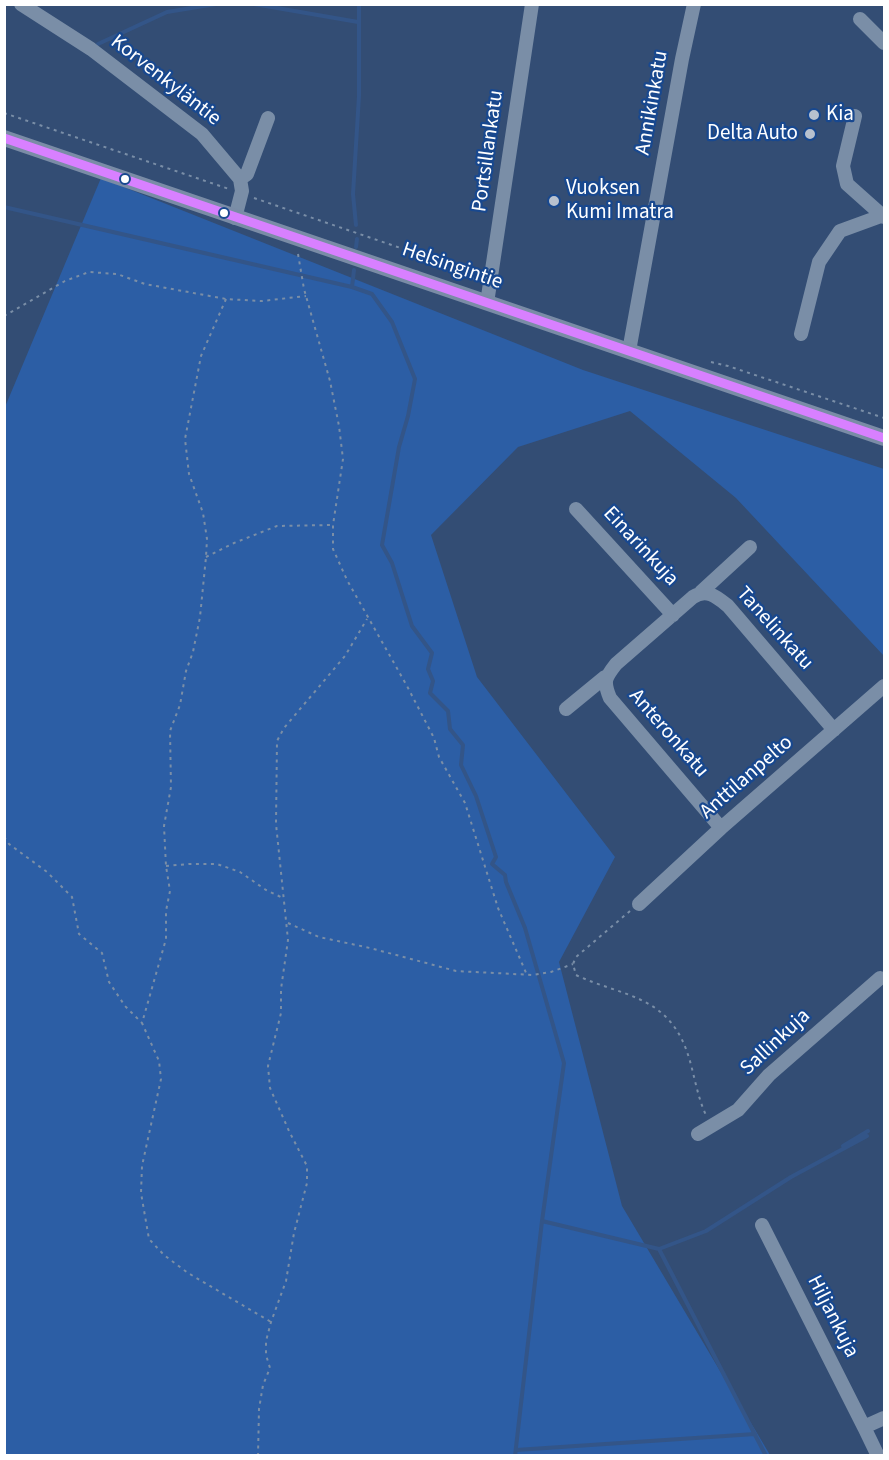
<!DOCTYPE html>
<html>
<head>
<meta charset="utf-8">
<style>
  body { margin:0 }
  #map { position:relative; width:889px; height:1460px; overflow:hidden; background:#334d74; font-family:"Source Sans 3",sans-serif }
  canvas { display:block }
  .frame { position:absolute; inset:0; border:6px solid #fff; pointer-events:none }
</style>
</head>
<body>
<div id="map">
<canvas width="889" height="1460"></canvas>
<div class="frame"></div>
</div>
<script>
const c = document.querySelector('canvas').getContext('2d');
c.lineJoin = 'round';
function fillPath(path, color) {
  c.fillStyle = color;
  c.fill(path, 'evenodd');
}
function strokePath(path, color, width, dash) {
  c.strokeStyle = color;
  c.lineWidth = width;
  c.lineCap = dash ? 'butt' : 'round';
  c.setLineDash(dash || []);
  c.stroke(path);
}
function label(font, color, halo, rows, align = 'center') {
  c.font = font + ' "Source Sans 3",sans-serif';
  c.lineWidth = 4.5;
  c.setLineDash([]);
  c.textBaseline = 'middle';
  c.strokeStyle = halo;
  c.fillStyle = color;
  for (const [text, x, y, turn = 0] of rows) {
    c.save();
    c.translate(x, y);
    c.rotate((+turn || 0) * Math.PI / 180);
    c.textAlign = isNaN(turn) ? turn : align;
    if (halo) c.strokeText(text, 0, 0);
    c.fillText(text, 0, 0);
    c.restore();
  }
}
fillPath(new Path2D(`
  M101,178L583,370L884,469V656L736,498L630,411L518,447L431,535L477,677L615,857L559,962L622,1206L770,1455L5,1456V407Z`), '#2c5ea5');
strokePath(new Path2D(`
  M254,4L358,22
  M98,44L167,12L216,4
  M4,207L352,287L372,294L392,322L415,379L408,416L399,447L382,545L392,563L412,626L432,653L428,669L433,681L430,693L448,711L450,729L463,745L461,765L476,796L496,857L492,864L505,875L506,882L525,928L564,1063L542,1221L515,1456
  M356,225L353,194L359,96V4
  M356,247L357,239
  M352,287L354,270
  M843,1146L868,1131
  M542,1221L659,1249L706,1231L791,1177L867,1136
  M659,1249L766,1456
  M516,1450L755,1434`), '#358', 4);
strokePath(new Path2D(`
  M4,113L229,189
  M254,198L421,255L477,280
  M298,254L304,289L330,381L339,426L343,459L333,525V549L347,580L407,686L434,738L439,757L465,803L498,908L527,975
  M226,299L201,356L185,439L189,474L203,513L207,539L206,557L200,617L193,652L186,671L180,705L170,731L171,787L164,826L166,866L170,891L166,911V939L142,1023L159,1061L161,1079L142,1166L141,1193L149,1239L164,1255L188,1273L271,1322
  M4,316L65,281L89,272L117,274L145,284L226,299L262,301L306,296
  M711,362L728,366L884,418
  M206,557L234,543L277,526L332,525
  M4,837L9,844L47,872L72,897L79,934L102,953L109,982L125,1006L142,1023
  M166,866L189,864H217L240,872L266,890L283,898
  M630,911L576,957L573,964L576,975C620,996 665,994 686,1049C694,1070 696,1094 706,1115
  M288,923L319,937L370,948L456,971L533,975L551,972L573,964
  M258,1456L259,1409L263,1385L270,1368L266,1355V1341L271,1322L286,1281L294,1233L307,1183V1166L289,1131L270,1088L268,1066L281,1013V989L288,940L276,824L277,741L284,728L345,656L367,619`), '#7a8ea7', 2, [3, 4.5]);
strokePath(new Path2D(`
  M21,4L91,49L202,134L240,179L242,191L235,218
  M860,19L884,43
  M855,116L843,166L847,184L884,217
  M240,179L247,174L268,118
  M487,303L532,4
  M801,334L819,262L840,231L881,216
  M629,351L682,59L694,4
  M576,509L673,615
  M701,592L750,547
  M566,709L605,677
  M721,828L610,698C603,681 605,678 616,664L693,597C707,588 717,597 728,606L834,730
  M639,904L721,828L884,686
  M698,1134L738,1110L769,1075L880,978
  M762,1225L864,1427
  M878,1456L864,1427L884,1418`), '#7a8ea7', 14);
strokePath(new Path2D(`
  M4,138L884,438`), '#7a8ca6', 16);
strokePath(new Path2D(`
  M4,138L884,438`), '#d880ff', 9);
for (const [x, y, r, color] of [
  [814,115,6,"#b8c1ce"],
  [810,134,6,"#b8c1ce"],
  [125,179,5,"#fff"],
  [554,201,6,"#b8c1ce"],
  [224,213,5,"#fff"]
]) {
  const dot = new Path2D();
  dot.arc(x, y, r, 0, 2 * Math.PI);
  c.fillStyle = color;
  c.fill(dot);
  strokePath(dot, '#18488f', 2);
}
label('21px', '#fff', '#18488f', [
  ["Korvenkyläntie",165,81,38],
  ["Annikinkatu",653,103,-80],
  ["Portsillankatu",489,151,-82],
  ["Helsingintie",452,267,19],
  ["Einarinkuja",640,547,47],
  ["Tanelinkatu",774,629,48],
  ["Anteronkatu",668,734,49],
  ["Anttilanpelto",747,778,-41],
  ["Sallinkuja",776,1043,-43],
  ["Hiljankuja",832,1317,63]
]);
label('21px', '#fff', '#18488f', [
  ["Kia",826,115],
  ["Delta Auto",798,134,"right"],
  ["Vuoksen",566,189],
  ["Kumi Imatra",566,213]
], 'left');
</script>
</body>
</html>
